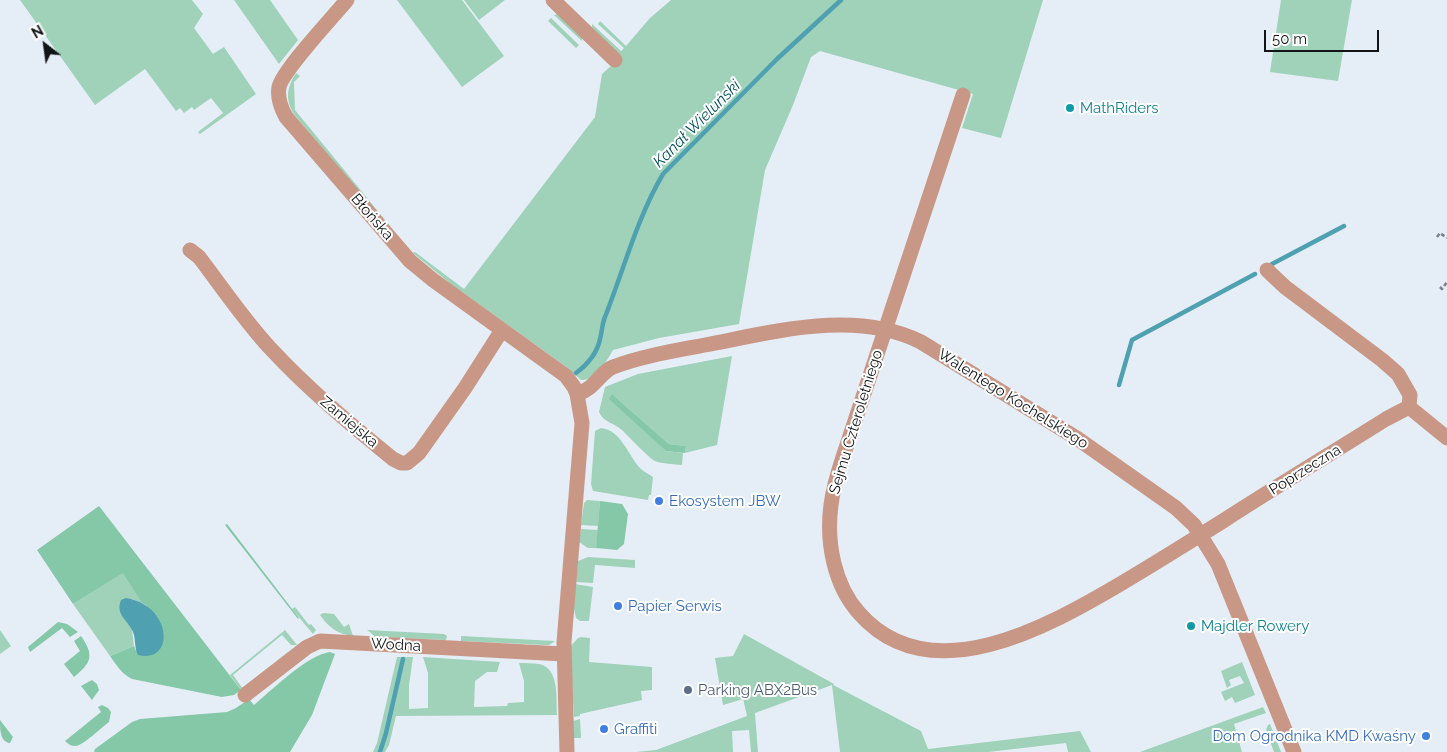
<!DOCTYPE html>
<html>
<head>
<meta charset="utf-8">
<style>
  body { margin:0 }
  #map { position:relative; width:1447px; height:752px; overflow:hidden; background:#e5eef6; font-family:Raleway,sans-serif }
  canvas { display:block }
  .north { position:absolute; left:20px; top:20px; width:50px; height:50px; -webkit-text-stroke:4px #fff; paint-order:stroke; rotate:330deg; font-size:14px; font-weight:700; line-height:20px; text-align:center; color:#121517 }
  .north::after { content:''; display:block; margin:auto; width:18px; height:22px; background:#121517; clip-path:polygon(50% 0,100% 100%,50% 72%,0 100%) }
  .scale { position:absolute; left:1264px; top:30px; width:115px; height:22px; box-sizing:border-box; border:2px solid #121517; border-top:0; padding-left:6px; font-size:15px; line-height:18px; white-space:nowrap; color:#121517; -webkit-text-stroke:4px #fff; paint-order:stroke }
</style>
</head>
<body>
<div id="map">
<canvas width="1447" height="752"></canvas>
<div class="north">N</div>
<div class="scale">50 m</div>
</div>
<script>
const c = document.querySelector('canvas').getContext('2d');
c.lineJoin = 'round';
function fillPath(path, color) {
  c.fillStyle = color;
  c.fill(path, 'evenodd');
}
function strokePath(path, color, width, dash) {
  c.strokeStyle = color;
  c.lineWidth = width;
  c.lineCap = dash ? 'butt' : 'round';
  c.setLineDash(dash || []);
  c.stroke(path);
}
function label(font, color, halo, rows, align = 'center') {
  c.font = font + ' Raleway,sans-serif';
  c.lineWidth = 4;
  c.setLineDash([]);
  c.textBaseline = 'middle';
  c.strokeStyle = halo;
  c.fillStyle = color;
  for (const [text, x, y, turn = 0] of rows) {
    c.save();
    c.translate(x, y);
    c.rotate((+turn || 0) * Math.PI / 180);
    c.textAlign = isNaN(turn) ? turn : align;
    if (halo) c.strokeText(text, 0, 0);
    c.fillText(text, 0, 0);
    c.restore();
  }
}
fillPath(new Path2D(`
  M20,0H192L203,14L194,28L213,54L224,47L256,94L200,134L198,132L223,113L211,98L194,110L192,107L184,113L180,108L176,111L145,69L95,105Z
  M234,0H270L298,40L279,64Z
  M397,0H462L504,56L462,87Z
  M464,0H505L479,20Z
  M671,0H1043L1001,138L962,128L973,94L820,51L811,57L793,105L765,170L739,324L659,338L613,350C607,361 595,381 581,380L565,366L451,284L413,253L415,252L464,289L595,117L602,74L611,66L592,27V24L621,51L624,48L598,24L600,21L626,46L650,18Z
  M1281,0H1352L1338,81L1270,72Z
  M558,14L582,38V41L554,15Z
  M551,18L579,45L576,48L548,21Z
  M296,73L300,76L294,82L295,110L390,226L389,227L293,113C285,98 287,87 296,73Z
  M732,356L717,445L685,453L686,446L669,444L612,394L666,451L683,453L682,465C674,464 662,464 655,461C649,458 629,437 623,431C615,423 604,423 599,412L605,387L638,374Z
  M601,428C621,430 628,455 640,468C644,472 649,474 653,477L651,495H649L648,500L593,491L591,484L595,431Z
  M587,500L600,501L598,526L581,525L584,503Z
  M581,529L598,530L596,548H588L579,542Z
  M588,557L635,560V568L595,565L593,583L576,582L578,561Z
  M124,572L142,603L132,599V630L134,646L110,656L73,604Z
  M575,584L593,587L589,621H580L576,618L574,609Z
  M295,607L309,625L311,624L316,630L313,634L292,609Z
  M323,613L334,614L344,627L349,624L353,636C338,634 329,628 320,615Z
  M0,630L11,646L0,654Z
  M285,630L297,645H291L282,635L233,675L243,689L241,690L230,675Z
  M367,630L444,634L447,636L446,640L376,637Z
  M744,634L834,684L833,685L837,687L921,731L928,749L1080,731L1091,752H1068L1066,743L988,752H840L832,685L755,713L758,752H751L749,730L732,731L733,752H636L656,750L747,716L743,699L723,705L715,658L733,656Z
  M461,636L555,641L549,645H545L461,641Z
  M581,637L590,638L589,662L652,667V690L641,691L642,700L580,714V716L574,717L570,647L578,638Z
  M397,657H413L409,685V709L428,708V673L423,657L500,662L497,672H487L475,681L474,707L507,706L508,703L524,702V681L519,663C526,663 533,663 539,664C560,668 556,700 557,715L396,716L389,745L385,752H373L377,743Z
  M1242,662L1255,695L1235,703L1232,697L1225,701L1221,692L1244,683L1240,676L1229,680L1231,685L1227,688L1221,671Z
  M1263,707L1266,713L1234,724L1242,752H1140Z
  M580,719L581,738H574L573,721Z
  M1270,724L1281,752H1274L1266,730L1268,725Z`), '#9fd2b9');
fillPath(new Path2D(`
  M612,394L669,444L686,446L685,453L666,451L609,399Z
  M600,501L622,504L628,514L624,544L617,550L596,548Z
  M99,506L241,690L234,695L222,697L132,679C122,674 117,666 110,656L134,646L136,651L147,606L142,603L123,573L73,604L37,550Z
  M227,524L299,618L298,619L225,525Z
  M58,622L67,624L78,632L70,637L62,628L30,652L28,647Z
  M81,636C95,656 91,663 74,677L64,664L80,651L74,641Z
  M330,652L335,654L312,715L290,752H94L95,749L132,722L140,719L227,712L236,708L249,699L254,705C272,690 307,655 330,652Z
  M92,680L97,684L99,690L92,700L81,686Z
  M102,705L108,708L111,712L109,722C102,727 83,746 75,746C71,746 68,744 65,741L101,712L98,707Z
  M0,720L13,737L10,743C0,742 0,729 0,720Z`), '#85c8a8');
fillPath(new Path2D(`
  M126,598C172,605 176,664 138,655C134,647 136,640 133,632C128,620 115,615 121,600Z`), '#4fa1b1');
strokePath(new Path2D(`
  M1272,264L1344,226
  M576,373C588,364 597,354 600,339C602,332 602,324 605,317C624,269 637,218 663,174L777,59L841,0
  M1119,385L1132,340L1255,274
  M380,752L386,733L403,659`), '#4fa1b1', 4.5);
strokePath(new Path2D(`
  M1437,237L1440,233L1447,238
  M1440,287L1442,289L1447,282`), '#7b8186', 2.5, [4, 2.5]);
strokePath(new Path2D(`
  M347,0C333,17 283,70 279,87C277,98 281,108 286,117L410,261L433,280L566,376L574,387L577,394L582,423L564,642L567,752
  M553,0L615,60
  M963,95L843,457C838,472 833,488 831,505C826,542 834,585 859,613C930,694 1049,626 1122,583C1156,563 1189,542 1223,521C1277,486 1332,453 1386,419L1409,407L1447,438
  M190,250L199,257C222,287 244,320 270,348C308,389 350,424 393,459L401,463H407L419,453L465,388L502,330
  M1267,270L1285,287L1382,360L1398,374L1410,395L1409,407
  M577,394C596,388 599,373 613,367C642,356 674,351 705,345C774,332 855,309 921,342L1078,439L1176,508L1194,525L1218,564L1294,752
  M245,695L307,647L320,641L564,654`), '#c89786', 15);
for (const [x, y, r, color] of [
  [1070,108,5,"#0f9aa8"],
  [659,501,5,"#3f7fe0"],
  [618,606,5,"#3f7fe0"],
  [1191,626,5,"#0f9aa8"],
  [688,690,5,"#5c6f8a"],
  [604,729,5,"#3f7fe0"],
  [1426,736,5,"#3f7fe0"]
]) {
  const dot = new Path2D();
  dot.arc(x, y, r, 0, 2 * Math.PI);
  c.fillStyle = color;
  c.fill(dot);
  strokePath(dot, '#fff', 2);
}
label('15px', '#0d838f', '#fff', [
  ["MathRiders",1080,108],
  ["Majdler Rowery",1201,626]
], 'left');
label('15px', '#121517', '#fff', [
  ["Błońska",372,217,49],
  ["Walentego Kochelskiego",1013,399,32],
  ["Zamiejska",349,422,40],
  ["Sejmu Czteroletniego",856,422,-73],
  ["Poprzeczna",1305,470,-32],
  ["Wodna",396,645,3]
]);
label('15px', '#366cbe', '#fff', [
  ["Ekosystem JBW",669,501],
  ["Papier Serwis",628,606],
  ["Graffiti",614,729],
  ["Dom Ogrodnika KMD Kwaśny",1416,736,"right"]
], 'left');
label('15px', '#4e5e75', '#fff', [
  ["Parking ABX2Bus",698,690]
], 'left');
label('italic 16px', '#05515d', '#fff', [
  ["Kanał Wieluński",697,124,-45]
]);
</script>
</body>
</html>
